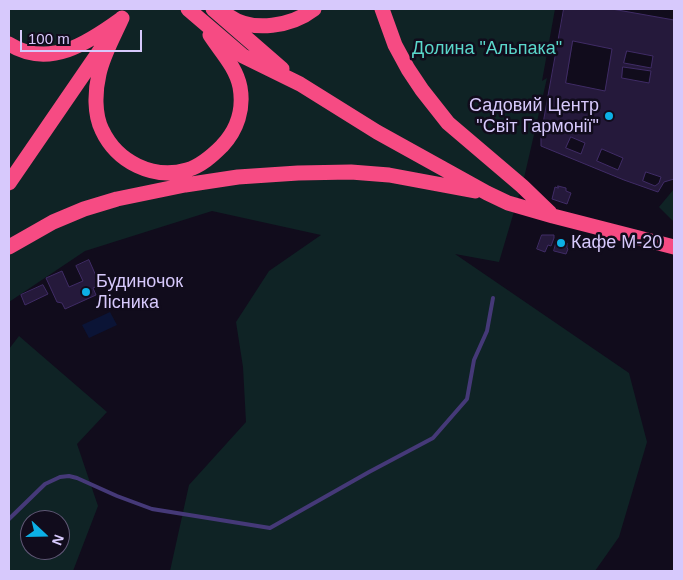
<!DOCTYPE html>
<html>
<head>
<meta charset="utf-8">
<style>
  body { margin:0 }
  #map { position:relative; width:683px; height:580px; overflow:hidden; background:#110c1c; font-family:Arial,sans-serif }
  canvas { display:block }
  .frame { position:absolute; inset:0; border:10px solid #d7c9fc; pointer-events:none }
  .north { position:absolute; left:20px; top:510px; width:50px; height:50px; box-sizing:border-box; background:#110c1c; border:1px solid #605876; border-radius:50%; rotate:111deg; font-size:14px; font-weight:700; line-height:20px; text-align:center; color:#d7c9fc }
  .north::after { content:''; display:block; margin:auto; width:18px; height:22px; background:#0cb0e6; clip-path:polygon(50% 0,100% 100%,50% 72%,0 100%) }
  .scale { position:absolute; left:20px; top:30px; width:122px; height:22px; box-sizing:border-box; border:2px solid #d7c9fc; border-top:0; padding-left:6px; font-size:15px; line-height:18px; white-space:nowrap; color:#d7c9fc; -webkit-text-stroke:4px #110c1c; paint-order:stroke }
</style>
</head>
<body>
<div id="map">
<canvas width="683" height="580"></canvas>
<div class="frame"></div>
<div class="north">N</div>
<div class="scale">100 m</div>
</div>
<script>
const c = document.querySelector('canvas').getContext('2d');
c.lineJoin = 'round';
function fillPath(path, color) {
  c.fillStyle = color;
  c.fill(path, 'evenodd');
}
function strokePath(path, color, width, dash) {
  c.strokeStyle = color;
  c.lineWidth = width;
  c.lineCap = dash ? 'butt' : 'round';
  c.setLineDash(dash || []);
  c.stroke(path);
}
function label(font, color, halo, rows, align = 'center') {
  c.font = font + ' Arial,sans-serif';
  c.lineWidth = 5;
  c.setLineDash([]);
  c.textBaseline = 'middle';
  c.strokeStyle = halo;
  c.fillStyle = color;
  for (const [text, x, y, turn = 0] of rows) {
    c.save();
    c.translate(x, y);
    c.rotate((+turn || 0) * Math.PI / 180);
    c.textAlign = isNaN(turn) ? turn : align;
    if (halo) c.strokeText(text, 0, 0);
    c.fillText(text, 0, 0);
    c.restore();
  }
}
fillPath(new Path2D(`
  M9,9H555L542,81L547,78L524,178L499,262L455,254L629,373L647,442L619,537L595,571H170L189,485L246,422L243,367L236,322L269,271L321,235L212,211L85,251L9,302Z
  M674,189V221L672,220L659,207Z
  M19,336L107,412L77,444L98,506L73,571H9V349ZM30,520H60V550H30Z`), '#0f2325');
fillPath(new Path2D(`
  M110,312L117,325L89,338L82,325Z`), '#0b1436');
const building = new Path2D(`
  M564,9H612L674,20V179L664,182L658,192L624,180L541,146V135Z
  M573,41L612,49L605,91L566,83Z
  M627,51L653,56L651,68L624,63Z
  M623,67L651,71L649,83L622,78Z
  M571,137L585,143L581,154L566,148Z
  M602,149L623,158L618,170L597,161Z
  M646,172L661,177L659,183L655,186L643,181Z
  M558,186L566,188V191L571,193L567,204L552,199L555,187L558,188Z
  M542,235H554V238L551,246L548,245L545,252L537,249Z
  M557,240L567,243V248L568,249L566,254L554,251Z
  M89,260L100,285L93,288L96,295L65,309L62,303L57,302L46,278L62,271L69,287L83,281L76,266Z
  M43,285L48,294L25,305L21,295Z`);
fillPath(building, '#25193b');
strokePath(building, '#402c66', 1);
strokePath(new Path2D(`
  M9,519L45,484L60,477L69,476L77,478L117,496L152,509L270,528L369,472L433,438L467,399L474,360L487,331L493,298`), '#453978', 4);
strokePath(new Path2D(`
  M188,9L243,56L300,84L377,132L487,193L508,203L553,216L674,247
  M213,9L282,69
  M382,9L395,45L408,69L422,90L448,123L522,186L550,213
  M229,16C253,33 292,26 314,9
  M122,18C114,36 103,55 99,74C95,91 94,114 102,130C117,162 153,180 187,170C201,166 212,156 222,146C237,130 244,109 240,87C236,67 221,52 210,35
  M9,44C49,69 88,43 121,19
  M9,183L103,46
  M9,247L53,222L84,209L117,199L185,185L238,177L298,173L351,172L389,175L475,191`), '#f64b83', 15);
for (const [x, y, r, color] of [
  [609,116,5,"#0cb0e6"],
  [561,243,5,"#0cb0e6"],
  [86,292,5,"#0cb0e6"]
]) {
  const dot = new Path2D();
  dot.arc(x, y, r, 0, 2 * Math.PI);
  c.fillStyle = color;
  c.fill(dot);
  strokePath(dot, '#110c1c', 2);
}
label('18px', '#5ad7cb', '#110c1c', [
  ["Долина \"Альпака\"",487,49]
]);
label('18px', '#d7c9fc', '#110c1c', [
  ["Садовий Центр",599,106,"right"],
  ["\"Світ Гармонії\"",599,127,"right"],
  ["Кафе М-20",571,243],
  ["Будиночок",96,282],
  ["Лісника",96,303]
], 'left');
</script>
</body>
</html>
